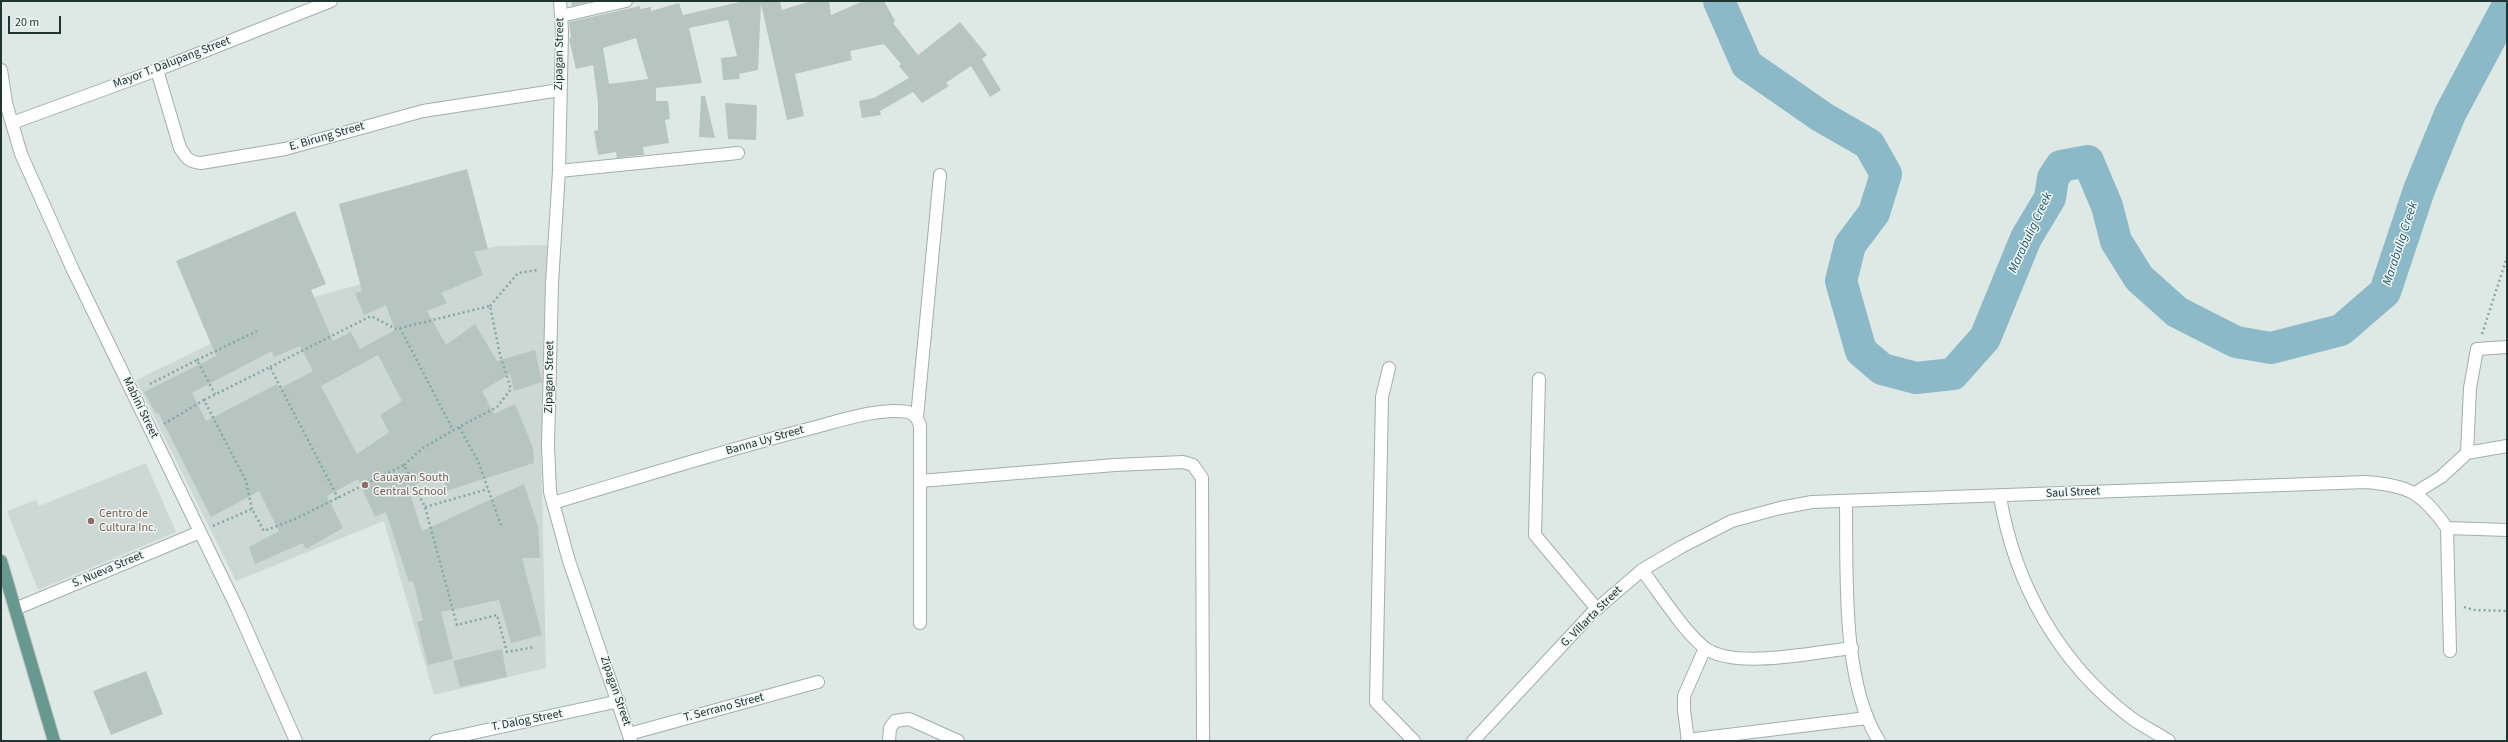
<!DOCTYPE html>
<html>
<head>
<meta charset="utf-8">
<style>
  body { margin:0 }
  #map { position:relative; width:2508px; height:742px; overflow:hidden; background:#dee8e4; font-family:"Source Sans 3",sans-serif }
  canvas { display:block }
  .frame { position:absolute; inset:0; border:2px solid #213632; pointer-events:none }
  .scale { position:absolute; left:8px; top:16px; width:53px; height:18px; box-sizing:border-box; border:2px solid #213632; border-top:0; padding-left:5px; font-size:12px; line-height:14px; white-space:nowrap; color:#213632; -webkit-text-stroke:3px #eef5f2; paint-order:stroke }
</style>
</head>
<body>
<div id="map">
<canvas width="2508" height="742"></canvas>
<div class="frame"></div>
<div class="scale">20 m</div>
</div>
<script>
const c = document.querySelector('canvas').getContext('2d');
c.lineJoin = 'round';
function fillPath(path, color) {
  c.fillStyle = color;
  c.fill(path, 'evenodd');
}
function strokePath(path, color, width, dash) {
  c.strokeStyle = color;
  c.lineWidth = width;
  c.lineCap = dash ? 'butt' : 'round';
  c.setLineDash(dash || []);
  c.stroke(path);
}
function label(font, color, halo, rows, align = 'center') {
  c.font = font + ' "Source Sans 3",sans-serif';
  c.lineWidth = 3;
  c.setLineDash([]);
  c.textBaseline = 'middle';
  c.strokeStyle = halo;
  c.fillStyle = color;
  for (const [text, x, y, turn = 0] of rows) {
    c.save();
    c.translate(x, y);
    c.rotate((+turn || 0) * Math.PI / 180);
    c.textAlign = isNaN(turn) ? turn : align;
    if (halo) c.strokeText(text, 0, 0);
    c.fillText(text, 0, 0);
    c.restore();
  }
}
fillPath(new Path2D(`
  M547,245L541,450L546,668L434,695L384,521L236,581L136,380L300,301L496,246Z
  M146,463L176,532L38,590L7,511L36,500L39,506Z`), '#cdd8d4');
strokePath(new Path2D(`
  M1719,1L1747,65L1822,117L1869,144L1886,174L1874,213L1850,245L1841,281L1861,351L1882,369L1916,378L1953,374L1985,338L2026,238L2050,198L2053,178L2061,166L2088,161L2107,206L2116,241L2139,278L2177,312L2236,342L2271,348L2341,330L2385,292L2419,190L2450,114L2507,7`), '#8bb9c8', 32);
fillPath(new Path2D(`
  M571,1H593L572,6Z
  M744,1H780L782,10L811,1H829L831,15L863,1H884L895,21L893,23L918,55L960,22L987,55L982,59L1001,90L990,97L971,66L946,83L949,86L922,103L913,92L880,111L881,115L862,118L859,101L874,98L909,78L899,66L901,64L884,44L850,51L852,60L795,74L804,116L787,120L761,4L758,70L739,74L740,79L723,80L721,58L737,56L728,20L689,28L702,83L656,88V101H668L670,119L665,120L669,143L643,147L644,155H640L617,158L616,152L598,155L594,131L598,130V102L593,65L576,69L569,39L571,37L569,22L640,6V9L651,7V11L679,3L683,15ZM636,38L648,79L609,84L603,48Z
  M701,96H705L715,138L699,137Z
  M725,103L757,105L756,140L728,139Z
  M467,169L488,249L474,252L483,275L441,293L447,303L427,311L446,345L475,324L497,361L535,350L542,382L514,391L510,374L482,391L494,414L515,404L533,448L534,463L446,491L442,472L408,488L422,531L524,484L538,527L540,558H522L542,635L511,643L499,600L441,612L453,659L428,665L417,622L423,620L413,581L409,582L386,512L375,517L358,479L327,496L343,528L306,549L303,543L255,564L249,547L279,531L259,491L211,517L158,412L156,413L144,392L216,356L176,261L295,211L326,284L311,290L333,341L351,332L360,349L395,330L386,305L364,315L355,293L362,291L339,204ZM300,346L313,371L279,389L277,384L206,421L192,393L272,351L274,357ZM378,355L402,401L380,415L389,432L357,454L321,386Z
  M502,649L507,677L460,687L453,661Z
  M146,671L163,714L111,735L93,691Z`), '#b7c5c1');
const minor = new Path2D(`
  M560,1L562,31L559,171L552,283L548,445L550,492L569,561L631,741
  M561,16L626,1
  M1,70L6,103L21,154L73,270L237,608L296,741
  M157,70L180,148C186,158 189,162 201,163L285,149L423,111L560,90
  M12,123L157,70L331,1
  M559,171L738,153
  M1389,368L1382,397L1376,702L1414,741
  M1539,379L1535,535L1597,609
  M917,417L940,175
  M2467,453L2470,388L2477,349L2507,347
  M920,481L1115,465L1183,462L1193,465L1202,478L1203,741
  M2415,493L2441,477L2467,453L2507,446
  M2000,497C2015,585 2059,663 2130,717C2142,726 2157,733 2169,741
  M1846,502C1847,572 1841,681 1879,741
  M553,503C641,477 728,449 816,427C842,420 882,407 908,412C915,414 918,419 920,425V623
  M2447,528L2450,651
  M1642,570C1659,592 1684,632 1705,648C1735,670 1816,652 1852,648
  M15,609L200,532
  M629,734L818,682
  M1687,740L1867,718
  M436,741L619,701
  M889,741L890,728L895,721L909,719L958,741
  M1473,741L1592,613L1642,570L1681,547L1732,521L1780,508L1812,502L2366,482C2410,486 2421,492 2447,528L2507,530
  M1688,741L1684,710V696L1705,648`);
const major = new Path2D(`
  M1,561L54,741`);
strokePath(minor, '#a2afab', 14);
strokePath(major, '#bcc3c2', 14);
strokePath(new Path2D(`
  M490,306L518,273L538,270
  M400,328L453,430
  M2482,334L2507,257
  M197,360L257,331
  M270,367L371,316L396,329L490,306L500,355L511,389L497,407L459,427L478,461L501,525
  M150,384L197,360L215,394
  M204,400L270,367L338,498
  M164,424L204,400L246,481L252,509
  M404,465L423,448L459,427
  M425,507L488,489
  M213,526L252,509L264,531L295,519L404,465L425,507L457,625L497,615L507,652L535,647
  M2464,607L2474,610L2507,611`), '#82a8a0', 2.5, [2, 3]);
strokePath(minor, '#fff', 12);
strokePath(major, '#679991', 12);
for (const [x, y, r, color] of [
  [365,485,4,"#8d6e63"],
  [91,521,4,"#8d6e63"]
]) {
  const dot = new Path2D();
  dot.arc(x, y, r, 0, 2 * Math.PI);
  c.fillStyle = color;
  c.fill(dot);
  strokePath(dot, '#eef5f2', 1.5);
}
label('12px', '#213632', '#eef5f2', [
  ["Zipagan Street",560,54,-89],
  ["Mayor T. Dalupang Street",172,63,-21],
  ["E. Birung Street",327,137,-16],
  ["Zipagan Street",550,377,-89],
  ["Mabini Street",140,408,64],
  ["Banna Uy Street",765,441,-16],
  ["Saul Street",2073,493,-3],
  ["S. Nueva Street",108,570,-23],
  ["G. Villarta Street",1592,617,-45],
  ["Zipagan Street",615,691,71],
  ["T. Serrano Street",724,708,-15],
  ["T. Dalog Street",527,721,-11]
]);
label('12px', '#785e54', '#eef5f2', [
  ["Cauayan South",373,478],
  ["Central School",373,492],
  ["Centro de",99,514],
  ["Cultura Inc.",99,528]
], 'left');
label('italic 13px', '#23586a', '#eef5f2', [
  ["Marabulig Creek",2031,233,-65],
  ["Marabulig Creek",2401,244,-72]
]);
</script>
</body>
</html>
